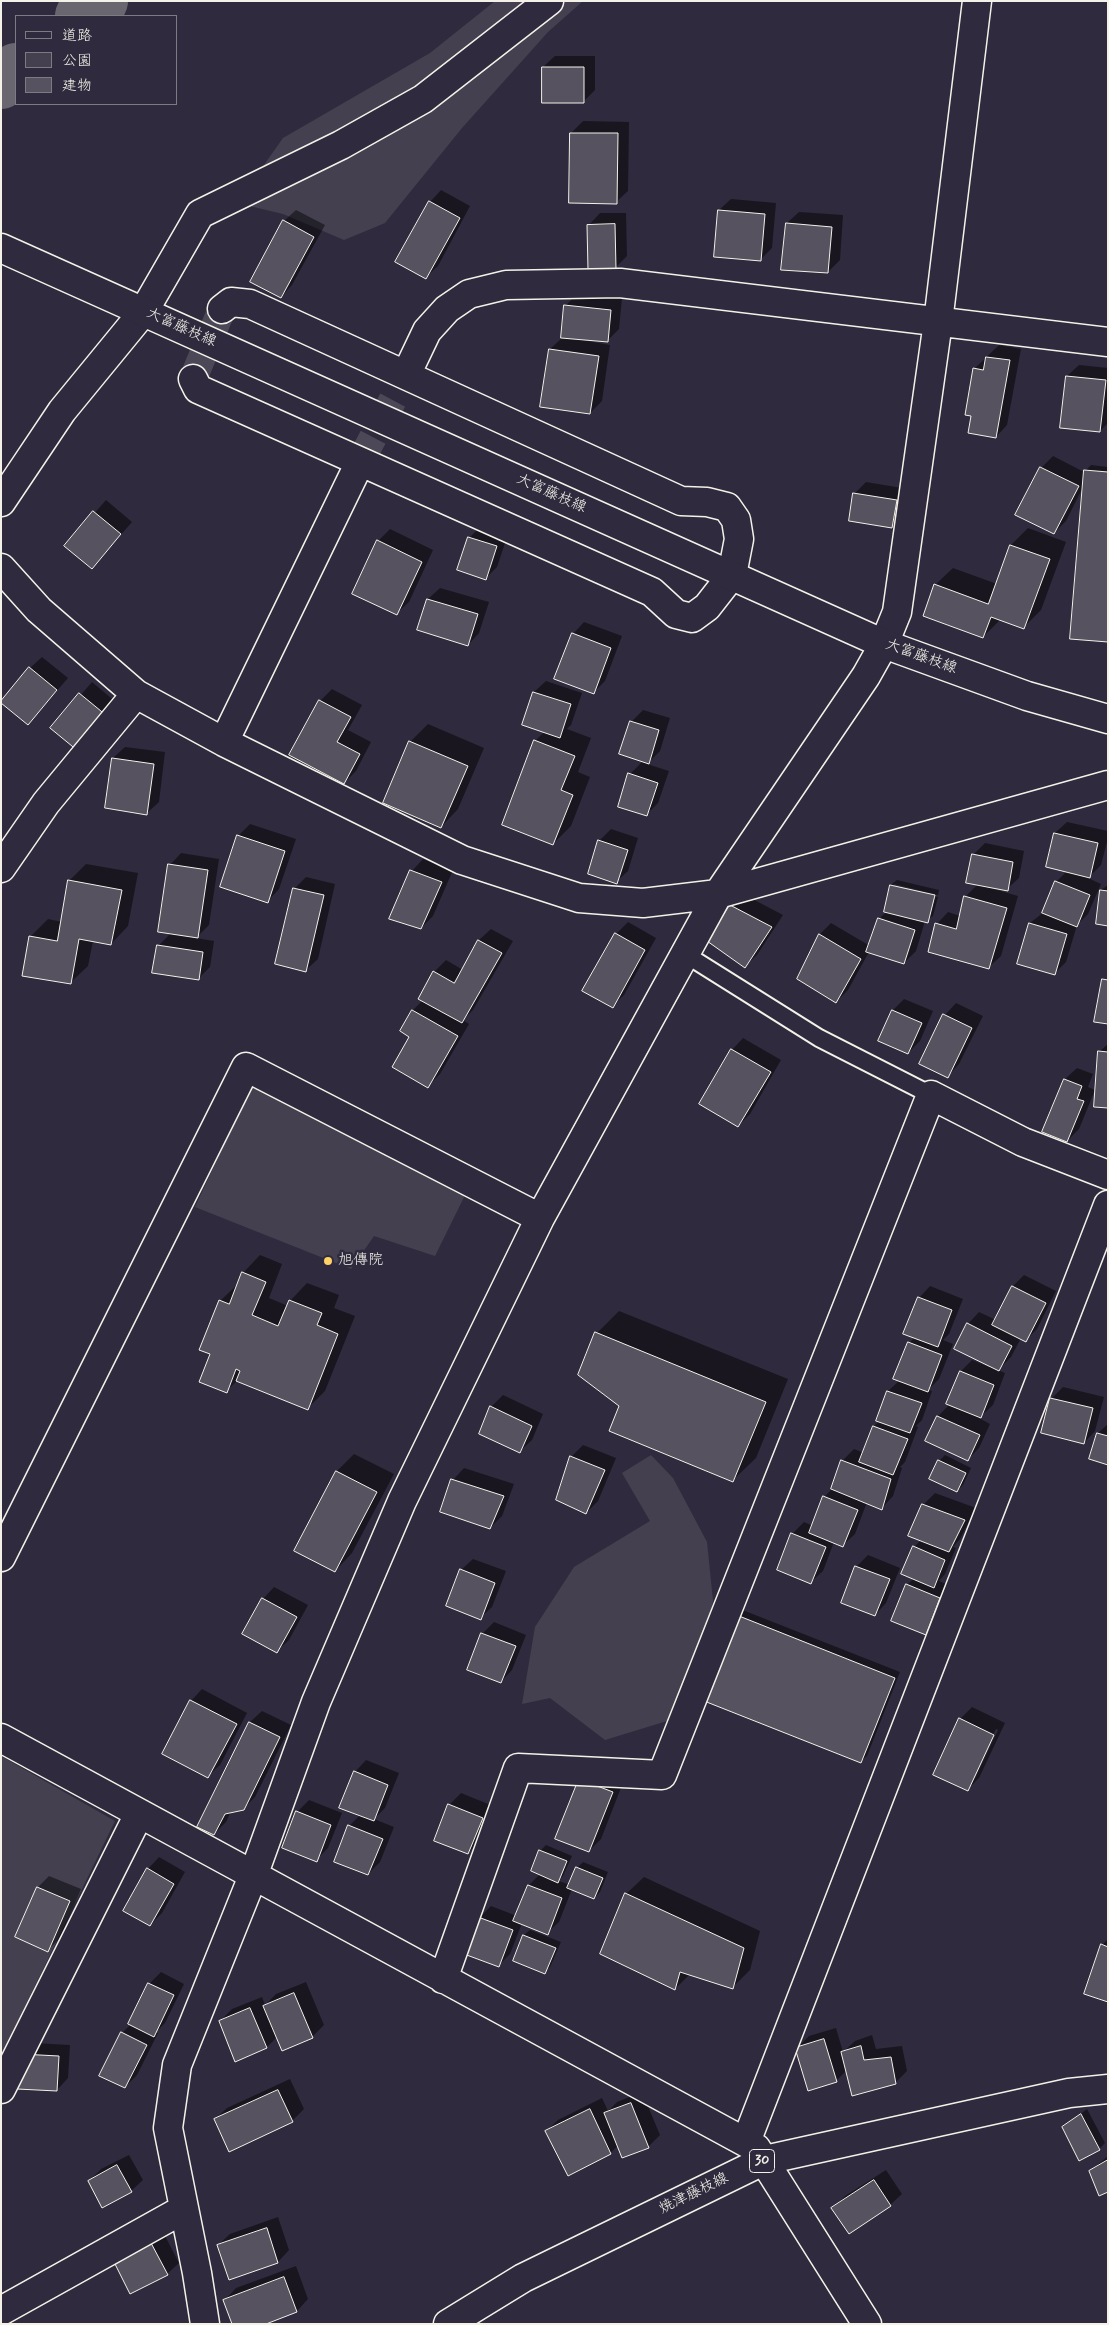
<!DOCTYPE html>
<html>
<head>
<meta charset="utf-8">
<style>
  body { margin:0 }
  #map { position:relative; width:1109px; height:2325px; overflow:hidden; background:#2f2a3d; font-family:Mynerve,"Klee One",sans-serif }
  canvas { display:block }
  .frame { position:absolute; inset:0; border:2px solid #f4f1e8; pointer-events:none }
  .legend { position:absolute; left:15px; top:15px; width:162px; height:90px; box-sizing:border-box; background:#2f2a3d; border:1px solid #7e7a81; margin:0; padding:6px 9px; list-style:none; font-size:15px; color:#f4f1e8 }
  .legend li { display:flex; align-items:center; gap:10px; height:25px }
  .legend b { width:25px; border:1px solid #7e7a81 }
</style>
</head>
<body>
<div id="map">
<canvas width="1109" height="2325"></canvas>
<div class="frame"></div>
<ul class="legend">
<li><b style="height:6px;background:#2f2a3d"></b>道路</li>
<li><b style="height:14px;background:#454050"></b>公園</li>
<li><b style="height:14px;background:#56525f"></b>建物</li>
</ul>
</div>
<script>
const c = document.querySelector('canvas').getContext('2d');
c.lineJoin = 'round';
function fillPath(path, color) {
  c.fillStyle = color;
  c.fill(path, 'evenodd');
}
function strokePath(path, color, width, dash) {
  c.strokeStyle = color;
  c.lineWidth = width;
  c.lineCap = dash ? 'butt' : 'round';
  c.setLineDash(dash || []);
  c.stroke(path);
}
function label(font, color, halo, rows, align = 'center') {
  c.font = font + ' Mynerve,"Klee One",sans-serif';
  c.lineWidth = 5;
  c.setLineDash([]);
  c.textBaseline = 'middle';
  c.strokeStyle = halo;
  c.fillStyle = color;
  for (const [text, x, y, turn = 0] of rows) {
    c.save();
    c.translate(x, y);
    c.rotate((+turn || 0) * Math.PI / 180);
    c.textAlign = isNaN(turn) ? turn : align;
    if (halo) c.strokeText(text, 0, 0);
    c.fillText(text, 0, 0);
    c.restore();
  }
}
fillPath(new Path2D(`
  M495,1H583L548,32L462,128L385,223L344,240L283,214L237,203L283,138L430,53Z
  M253,1083L467,1191L435,1256L374,1236L351,1269L195,1207Z
  M651,1455L673,1478L707,1542L713,1601L699,1672L667,1721L605,1740L550,1698L522,1704L535,1627L574,1567L650,1521L622,1473Z
  M1,1756L115,1821L1,2056Z`), '#454050');
fillPath(new Path2D(`
  M555,56H595V90L583,102L543,67Z
  M583,121L629,122L628,191L616,202L571,133Z
  M441,190L470,206L438,266L426,277L430,202Z
  M731,199L776,203L772,248L760,260L719,210Z
  M296,210L325,225L292,285L281,297L284,221Z
  M799,212L843,215L840,260L828,272L787,223Z
  M600,213H626L627,256L615,268L589,225Z
  M577,294L622,298L619,329L607,341L582,338V340L610,345L602,401L590,413L550,349L562,338L565,306Z
  M999,345L1021,349L1007,425L996,437L973,415L974,369Z
  M1079,365L1108,368V423L1100,431L1067,376Z
  M1053,456L1084,472L1091,465L1108,467V641L1084,485L1066,521L1054,533L1041,468Z
  M866,482L908,489L903,515L892,527L855,493Z
  M106,500L132,522L92,568L66,546Z
  M481,526L508,534L497,567L486,578L469,538Z
  M1028,528L1066,542L1041,610L1024,627L1001,619L983,637L935,585L953,568L997,584L1011,545Z
  M390,529L433,550L409,602L397,613L378,541Z
  M440,588L489,602L479,633L468,645L428,599Z
  M584,622L622,636L605,681L594,692L573,634Z
  M42,657L68,678L28,724L30,668Z
  M546,681L582,693L571,725L567,729L591,738L578,772L590,777L571,826L553,844L535,741L545,731L534,692Z
  M92,682L117,703L77,749L52,728Z
  M332,689L362,705L348,730L371,742L356,771L344,783L320,701Z
  M643,710L670,718L660,751L647,764L669,771L658,803L646,815L630,774L643,761L631,722Z
  M428,724L484,748L458,809L441,827L410,742Z
  M125,747L165,752L159,802L147,813L113,758Z
  M1067,822L1108,831V838L1101,865L1088,878L1101,884L1088,914L1077,925L1066,962L1054,974L1018,963L1030,923L1044,912L1056,882L1067,871L1055,833Z
  M250,824L296,839L279,889L268,901L238,836Z
  M611,829L638,838L628,871L616,882L599,841Z
  M985,843L1024,851L1019,878L1007,889L987,885V887L1018,896L1001,956L989,967L937,924L948,912L960,916L966,896L978,884L973,855Z
  M181,853L219,859L209,925L196,938L214,941L210,967L198,979L158,946L171,933L170,865Z
  M423,859L453,870L433,916L421,928L412,871Z
  M86,864L138,873L128,926L111,944L93,941L88,966L70,983L30,937L48,919L62,922L69,881Z
  M306,877L335,884L318,959L306,970L294,889Z
  M897,880L939,890L938,895L894,884V887L938,897L933,916L925,921L916,951L904,963L869,952L848,990L836,1002L820,934L831,923L870,946L879,919L885,913L891,885Z
  M1108,885V924L1101,890Z
  M743,894L783,915L757,955L745,966L709,941L731,905Z
  M628,922L656,938L624,995L612,1006L616,934Z
  M491,929L513,941L473,1010L463,1020L469,1024L440,1074L428,1086L411,1036L401,1031L413,1010L423,1000L434,972L446,960L463,970L479,940Z
  M904,999L933,1011L920,1041L908,1053L893,1010Z
  M956,1003L983,1016L959,1064L948,1076L945,1015Z
  M743,1038L781,1060L750,1114L738,1126L732,1050Z
  M1108,1044V1107L1099,1052Z
  M1077,1068L1093,1074L1088,1087L1095,1090L1079,1129L1067,1141L1044,1131L1065,1079Z
  M260,1255L282,1264L269,1298L288,1306L290,1301L307,1283L339,1295L334,1308L355,1316L325,1391L307,1409L237,1381L226,1391L212,1353L220,1301L238,1284L243,1273Z
  M1024,1275L1056,1291L1037,1329L1026,1340L1021,1338L1011,1357L998,1370L1005,1373L993,1405L979,1418L990,1424L979,1448L967,1460L926,1441L938,1416L950,1404L961,1371L972,1360L989,1367L990,1365L968,1324L979,1312L996,1320L1013,1286Z
  M930,1286L963,1299L949,1334L943,1340L953,1344L939,1379L928,1390L932,1391L922,1420L916,1426L918,1427L905,1462L900,1467L902,1468L893,1496L882,1508L867,1502L855,1534L843,1545L834,1542L823,1571L811,1582L792,1534L804,1522L813,1526L824,1497L833,1488L842,1461L854,1449L864,1453L874,1426L880,1421L878,1420L888,1391L900,1380L909,1343L915,1337L919,1298Z
  M619,1311L788,1379L756,1458L733,1480L621,1405L597,1333Z
  M1063,1387L1104,1397L1095,1431L1084,1443L1043,1433L1052,1398Z
  M503,1395L543,1414L532,1440L520,1451L481,1434L491,1407Z
  M1108,1424V1463L1098,1433Z
  M583,1445L616,1458L598,1501L586,1513L571,1457Z
  M354,1454L394,1474L352,1553L335,1571L337,1471Z
  M945,1455L971,1468L963,1485L957,1491L939,1461Z
  M464,1468L514,1484L502,1516L490,1528L453,1480Z
  M935,1493L976,1508L960,1539L953,1547L956,1548L945,1574L939,1581L951,1586L937,1621L925,1633L907,1585L914,1578V1547L921,1540L923,1505Z
  M868,1555L900,1568L886,1603L875,1615L856,1567Z
  M473,1559L506,1571L492,1607L480,1618L461,1570Z
  M274,1587L308,1605L289,1640L277,1651L263,1599Z
  M740,1609L900,1672L867,1756L861,1761L701,1698Z
  M494,1622L526,1635L512,1670L501,1682L482,1634Z
  M202,1689L247,1713L220,1765L208,1776L191,1701Z
  M972,1707L1005,1723L979,1778L967,1790L960,1719ZM996,1729L998,1730L975,1778H973Z
  M262,1711L291,1725L255,1797L243,1809L231,1811L226,1822L214,1834L199,1826L250,1722Z
  M366,1760L399,1773L385,1808L374,1819L394,1827L380,1862L368,1874L349,1826L360,1815L355,1772Z
  M580,1780H624L601,1839L589,1851Z
  M461,1793L493,1806L480,1841L468,1853L449,1805Z
  M309,1800L342,1813L328,1848L316,1860L297,1812Z
  M546,1845L572,1856L563,1876L559,1881L570,1885L577,1868L583,1862L608,1872L600,1892L594,1898L572,1889L559,1922L547,1933L522,1923L510,1954L498,1966L479,1918L491,1906L517,1916L529,1885L540,1874V1851Z
  M159,1857L185,1872L162,1913L150,1925L148,1869Z
  M49,1876L81,1889L60,1938L48,1950L17,1937L38,1887Z
  M644,1877L760,1931L750,1970L733,1987L690,1974L675,1989L626,1894Z
  M530,1930L561,1942L550,1967L545,1972L514,1960L524,1935Z
  M1108,1939V2001L1102,1945Z
  M161,1972L184,1984L165,2023L156,2032L158,2033L137,2075L125,2087L122,2033L131,2024L149,1984Z
  M306,1982L324,2025L312,2037L278,2036L267,2047L220,2021L232,2009L262,1997L265,2005L276,1994Z
  M836,2028L843,2052L855,2041L872,2035L876,2049L902,2046L907,2071L895,2083L847,2070L836,2081L797,2048L809,2036Z
  M33,2043L70,2045L68,2078L57,2090L19,2087Z
  M290,2079L304,2109L292,2121L215,2119L227,2108Z
  M642,2092L660,2135L648,2147L618,2146L610,2153L546,2131L558,2120L602,2098L608,2111L617,2102Z
  M1087,2109L1105,2143L1099,2149L1079,2159L1064,2127Z
  M129,2155L143,2180L131,2191L89,2181L101,2169Z
  M1108,2156V2190L1090,2171Z
  M886,2170L902,2194L890,2205L833,2208L845,2196Z
  M278,2217L289,2250L278,2262L229,2278L218,2245L230,2234Z
  M163,2232L179,2263L167,2274L127,2250Z
  M296,2266L308,2299L297,2311L263,2324L225,2300L236,2288Z`), '#0007');
strokePath(new Path2D(`
  M82,16L101,1
  M1,82L16,70`), '#6a6670', 54);
const building = new Path2D(`
  M542,67H584V103H542Z
  M570,133H618L617,204L569,203Z
  M429,201L460,218L426,279L395,262Z
  M718,210L765,214L761,261L714,257Z
  M283,220L314,237L281,298L250,282Z
  M786,223L832,227L828,273L781,270Z
  M615,224L616,269L588,270L587,225Z
  M564,305L611,310L608,342L561,338Z
  M549,349L599,356L590,414L540,407Z
  M986,357L1010,360L996,438L968,433L971,416L965,415L973,368L983,370Z
  M1066,376L1106,380L1100,432L1060,428Z
  M1040,467L1079,486L1054,534L1015,515Z
  M1084,470L1108,472V642L1070,639Z
  M853,493L897,500L892,528L849,521Z
  M93,511L121,534L92,569L64,546Z
  M468,537L497,546L486,580L457,570Z
  M377,540L422,562L397,615L352,594Z
  M1010,545L1050,559L1024,629L991,617L983,638L923,616L934,584L988,604Z
  M427,599L478,614L468,646L417,630Z
  M572,633L611,648L594,694L554,679Z
  M29,667L57,690L28,725L1,703V701Z
  M533,692L571,704L560,738L522,725Z
  M79,693L107,716L78,751L50,728Z
  M319,700L351,717L337,742L360,754L344,784L289,755Z
  M630,721L659,730L649,764L619,754Z
  M534,740L575,756L561,790L573,795L553,845L502,825Z
  M409,741L468,766L441,828L383,803Z
  M112,758L154,764L147,815L105,808Z
  M628,773L658,783L647,816L618,807Z
  M1054,833L1098,843L1090,878L1046,867Z
  M237,835L285,851L268,903L220,887Z
  M598,840L628,850L617,884L588,874Z
  M972,854L1013,862L1008,891L966,883Z
  M168,864L208,870L198,938L158,932Z
  M410,870L442,882L421,929L389,919Z
  M68,880L122,890L111,945L79,939L71,984L22,976L29,936L57,941Z
  M1055,881L1090,895L1077,927L1042,913Z
  M890,885L935,895L928,923L884,912Z
  M293,888L324,895L306,972L275,964Z
  M1100,890L1108,891V926L1096,924Z
  M964,896L1007,908L989,969L928,952L935,923L956,929Z
  M730,905L772,927L745,968L707,941Z
  M878,918L915,930L904,964L866,952Z
  M1029,923L1067,934L1055,975L1017,964Z
  M615,933L645,950L613,1008L582,991Z
  M819,934L861,959L836,1003L797,979Z
  M478,940L502,953L462,1023L418,999L433,971L454,983Z
  M157,945L203,952L199,980L152,973Z
  M1102,979L1108,980V1024L1094,1022Z
  M412,1010L458,1036L428,1088L392,1067L409,1037L400,1031Z
  M892,1010L922,1023L908,1054L878,1041Z
  M943,1014L972,1028L948,1078L919,1064Z
  M731,1049L771,1072L738,1127L699,1104Z
  M1098,1051L1108,1052V1108L1094,1107Z
  M1064,1079L1082,1086L1077,1099L1084,1101L1067,1142L1042,1132Z
  M242,1272L266,1282L252,1315L278,1326L289,1300L322,1313L317,1325L338,1334L308,1410L236,1381L240,1371L236,1369L227,1393L199,1382L210,1354L199,1350L219,1300L229,1304Z
  M1012,1286L1046,1303L1026,1342L992,1325Z
  M918,1297L952,1310L938,1347L903,1334Z
  M967,1323L1012,1346L999,1371L954,1349Z
  M595,1332L766,1402L733,1482L609,1431L619,1406L578,1375Z
  M908,1342L942,1355L928,1392L893,1379Z
  M960,1371L994,1385L981,1418L946,1404Z
  M887,1391L922,1403L910,1433L876,1421Z
  M1050,1398L1093,1408L1084,1444L1041,1433Z
  M490,1406L532,1426L520,1453L479,1434Z
  M937,1416L980,1435L968,1461L925,1441Z
  M873,1426L908,1439L893,1475L859,1462Z
  M1097,1433L1108,1436V1465L1089,1459Z
  M570,1456L605,1470L586,1514L556,1500Z
  M841,1460L891,1479L882,1510L831,1489Z
  M938,1460L966,1473L957,1492L929,1479Z
  M336,1471L377,1492L335,1572L294,1551Z
  M451,1479L504,1496L490,1529L440,1512Z
  M823,1496L858,1510L843,1547L809,1533Z
  M922,1504L965,1520L949,1552L908,1536Z
  M791,1533L826,1547L811,1584L777,1570Z
  M913,1546L945,1560L934,1588L901,1574Z
  M855,1566L890,1579L875,1616L841,1603Z
  M460,1569L495,1583L481,1620L446,1606Z
  M906,1584L940,1598L926,1635L891,1621Z
  M262,1598L297,1617L277,1653L242,1634Z
  M734,1614L895,1678L861,1763L699,1699Z
  M481,1633L516,1646L501,1683L467,1670Z
  M190,1700L237,1724L208,1778L162,1754Z
  M959,1718L994,1735L968,1791L933,1775Z
  M249,1722L280,1737L244,1810L225,1814L214,1835L197,1827Z
  M354,1771L388,1785L374,1821L339,1808Z
  M579,1779L613,1792L589,1852L555,1839Z
  M448,1804L483,1818L468,1854L434,1841Z
  M296,1811L331,1825L317,1862L282,1848Z
  M348,1825L383,1839L368,1875L334,1862Z
  M539,1850L567,1861L558,1883L531,1871Z
  M576,1867L603,1878L594,1899L567,1888Z
  M147,1868L174,1884L150,1926L123,1911Z
  M528,1885L562,1898L548,1935L513,1921Z
  M37,1887L70,1901L48,1952L15,1937Z
  M625,1893L744,1948L733,1989L680,1972L675,1990L600,1954Z
  M478,1917L513,1930L499,1967L464,1954Z
  M523,1935L556,1948L545,1974L513,1961Z
  M1101,1944L1108,1947V2002L1084,1994Z
  M148,1983L174,1995L154,2037L128,2024Z
  M294,1993L313,2038L282,2051L263,2006Z
  M250,2008L267,2048L235,2062L219,2021Z
  M121,2032L147,2045L125,2088L99,2076Z
  M824,2039L837,2082L808,2091L795,2048Z
  M861,2046L864,2060L891,2057L896,2084L852,2096L841,2052Z
  M20,2054L59,2056L57,2091L17,2089Z
  M278,2090L293,2122L229,2152L214,2119Z
  M631,2103L649,2148L622,2158L604,2113Z
  M590,2109L611,2154L568,2176L545,2131Z
  M1081,2114L1100,2150L1079,2161L1062,2127Z
  M1108,2160V2192L1099,2196L1089,2171Z
  M117,2165L132,2192L102,2208L88,2181Z
  M874,2180L891,2206L849,2234L831,2208Z
  M267,2228L278,2263L229,2280L217,2245Z
  M151,2243L168,2275L130,2294L114,2262Z
  M284,2277L297,2312L266,2324H232L223,2300Z`);
fillPath(building, '#56525f');
strokePath(building, '#f4f1e8', 1);
strokePath(new Path2D(`
  M193,379L222,309
  M360,462L406,375`), '#4d4857', 28, [28, 14]);
const service = new Path2D(`
  M685,954L819,1038L931,1095`);
const minor = new Path2D(`
  M406,375L427,331L447,309L469,294L506,285L620,283L1108,342
  M193,379L198,389L652,592L676,614L692,618L707,607L732,575L739,539L736,520L727,507L707,502L681,501L250,304L231,302L222,309
  M1,502L62,411L144,311L200,214L341,145L423,99L549,1
  M1,568L39,610L136,694L224,742L462,860L579,898L643,903L718,894L1108,785
  M224,742L360,462
  M1,868L46,803L136,694
  M1,1557L246,1067L540,1218
  M1,1738L756,2148L867,2324
  M443,1979L518,1768L662,1775L931,1095L1023,1142L1108,1175
  M1,2089L139,1814
  M746,2142L1108,1205
  M1,2311L184,2209
  M205,2324L197,2273L168,2128L177,2065L253,1876L316,1702L402,1501L540,1218L718,894L866,676L884,644L897,612L938,322L977,1`);
const secondary = new Path2D(`
  M1,248L884,644L1027,696L1108,719`);
const primary = new Path2D(`
  M448,2324L523,2278L765,2160L1069,2093L1108,2089`);
strokePath(service, '#f4f1e8', 20);
strokePath(minor, '#f4f1e8', 31);
strokePath(secondary, '#f4f1e8', 31);
strokePath(primary, '#f4f1e8', 31);
strokePath(service, '#2f2a3d', 16);
strokePath(minor, '#2f2a3d', 28);
strokePath(secondary, '#2f2a3d', 28);
strokePath(primary, '#2f2a3d', 28);
for (const [x, y, r, color] of [
  [328,1261,5,"#ffd166"]
]) {
  const dot = new Path2D();
  dot.arc(x, y, r, 0, 2 * Math.PI);
  c.fillStyle = color;
  c.fill(dot);
  strokePath(dot, '#2f2a3d', 2);
}
for (const [x, y, w] of [
  [762,2161,25]
]) {
  const box = new Path2D();
  box.roundRect(x - w / 2, y - 11.5, w, 23, 4);
  c.fillStyle = '#2f2a3d';
  c.fill(box);
  strokePath(box, '#f4f1e8', 1);
}
label('bold 14px', '#f4f1e8', null, [
  ["30",762,2161]
]);
label('15px', '#f4f1e8', '#2f2a3d', [
  ["大富藤枝線",181,328,24],
  ["大富藤枝線",551,494,24],
  ["大富藤枝線",921,657,20],
  ["焼津藤枝線",694,2194,-26]
]);
label('15px', '#f4f1e8', '#2f2a3d', [
  ["旭傳院",338,1261]
], 'left');
</script>
</body>
</html>
